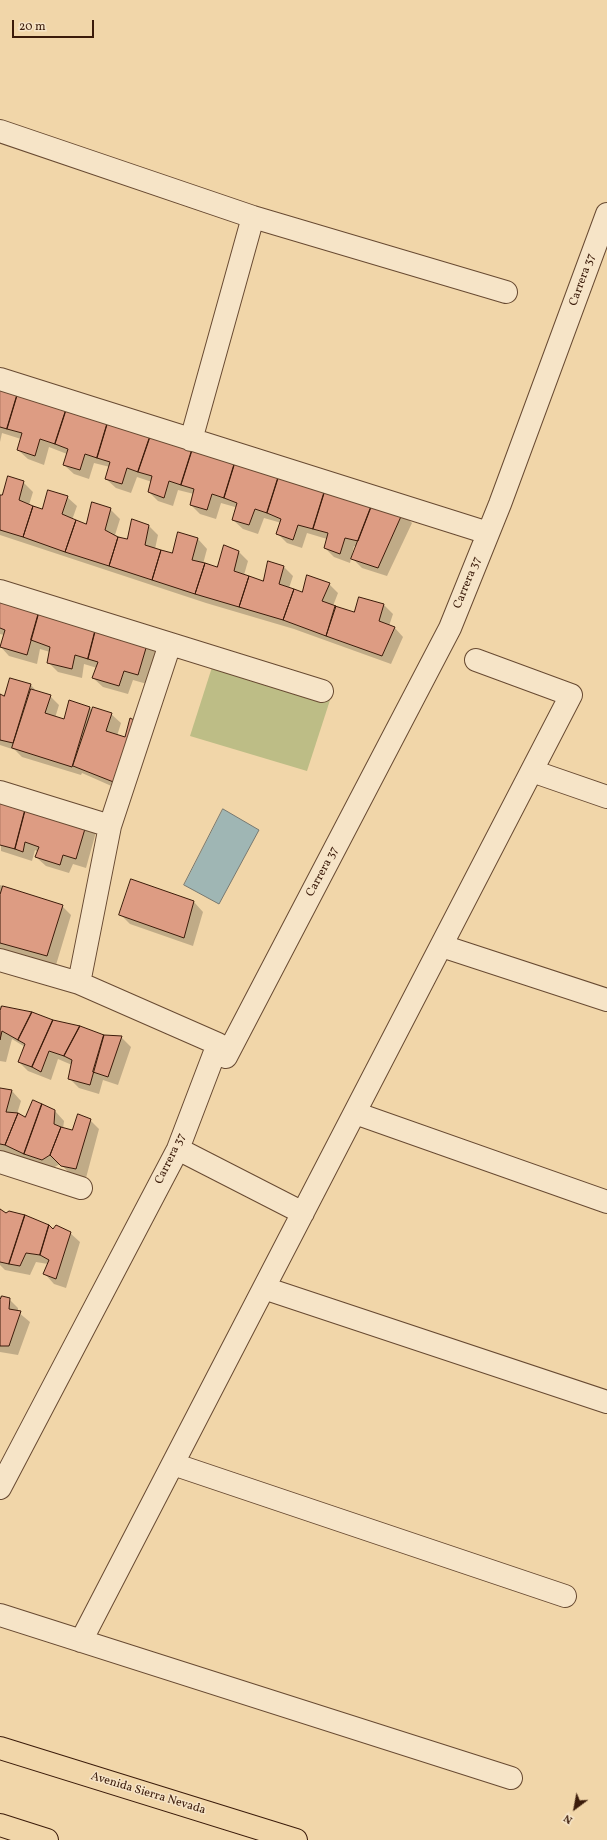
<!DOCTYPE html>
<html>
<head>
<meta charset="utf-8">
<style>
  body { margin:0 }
  #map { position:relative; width:607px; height:1840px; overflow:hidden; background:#f1d6a9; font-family:Vollkorn,serif }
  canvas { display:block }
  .north { position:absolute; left:555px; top:1788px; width:40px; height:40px; -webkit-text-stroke:3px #f6e4c7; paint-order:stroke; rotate:212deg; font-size:11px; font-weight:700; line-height:16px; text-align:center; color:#3b1b0a }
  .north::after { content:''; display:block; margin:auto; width:14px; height:18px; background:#3b1b0a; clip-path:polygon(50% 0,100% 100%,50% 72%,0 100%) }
  .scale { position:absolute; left:12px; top:20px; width:82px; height:18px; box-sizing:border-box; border:2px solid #3b1b0a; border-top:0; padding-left:5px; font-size:12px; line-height:14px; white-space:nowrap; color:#3b1b0a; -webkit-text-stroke:3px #f6e4c7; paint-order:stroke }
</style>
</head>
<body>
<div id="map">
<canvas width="607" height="1840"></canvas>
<div class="north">N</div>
<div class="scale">20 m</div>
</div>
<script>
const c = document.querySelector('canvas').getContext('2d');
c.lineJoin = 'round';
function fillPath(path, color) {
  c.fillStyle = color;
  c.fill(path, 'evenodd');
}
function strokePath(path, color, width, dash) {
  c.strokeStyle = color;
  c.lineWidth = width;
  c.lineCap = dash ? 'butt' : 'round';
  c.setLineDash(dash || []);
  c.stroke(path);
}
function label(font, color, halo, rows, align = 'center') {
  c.font = font + ' Vollkorn,serif';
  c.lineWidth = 3;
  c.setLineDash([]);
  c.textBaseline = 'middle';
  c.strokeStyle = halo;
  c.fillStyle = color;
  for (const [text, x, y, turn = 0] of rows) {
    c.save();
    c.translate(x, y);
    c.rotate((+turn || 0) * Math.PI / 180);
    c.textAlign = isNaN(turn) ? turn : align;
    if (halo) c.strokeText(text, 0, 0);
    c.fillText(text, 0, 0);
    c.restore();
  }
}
fillPath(new Path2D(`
  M214,661L331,697L307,771L190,736Z`), '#bdbd86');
const water = new Path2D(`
  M223,809L259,830L219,904L184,885Z`);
fillPath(water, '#9fb6b4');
strokePath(water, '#777870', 1);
fillPath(new Path2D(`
  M0,384L402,513L412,523L387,576L362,568L353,559L357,547L354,546L350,563L334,557L325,548L327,539L307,533L302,548L287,543L278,534L281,523L278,522L264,518L258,534L243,529L233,520L237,508L235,507L221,503L216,519L200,514L191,505L194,494L178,490L173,506L158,501L149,492L152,482L137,477L131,493L116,488L106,479L110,467L94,463L89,479L74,474L64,465L67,454L49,447L44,465L28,459L18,450L21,439L2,433L0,442Z
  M23,482L33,492L29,505L43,510L67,497L77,506L72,520L86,525L110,509L120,519L115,535L128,540L149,526L158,535L155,549L173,554L178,533L198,539L207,549L203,564L217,568L224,546L239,552L248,561L244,575L263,582L269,562L284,567L293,576L289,588L302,593L329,584L338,593L333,606L354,613L384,605L393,614L389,626L394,627L403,637L391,664L294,629L206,603L0,535V496H3Z
  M0,593L157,649L147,684L133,680L128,694L103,687L93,678L97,668L84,664L82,678L58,672L48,662L50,652L40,649L37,664L9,656L0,646L4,635L0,634Z
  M31,685L37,692L50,696L59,705L55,718L64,720L90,708L93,711L111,714L121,723L117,736L125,792L82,773L81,775L22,757L15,750L0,745V695L5,697Z
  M0,796L96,832L86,868L73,864L69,873L46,866L36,857L38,852L35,850L32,861L1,851Z
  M0,885L62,906L71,915L56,965L0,949Z
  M194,902L203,912L193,946L130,924L120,914Z
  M0,1006L79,1027L104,1036L121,1037L131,1047L118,1085L103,1080L99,1094L79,1088L69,1078L72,1065L58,1059L51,1080L28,1071L19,1062L25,1047L12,1039L6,1062L0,1061Z
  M12,1091L21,1101L17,1114L26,1118L55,1111L64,1121L63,1129L72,1132L90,1120L99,1129L86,1178L71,1174L60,1164L51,1169L24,1159L15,1154L0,1152V1092Z
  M0,1211L54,1230L70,1233L80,1242L66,1288L54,1284L45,1274L48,1264L36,1262L30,1275L5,1270L0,1265Z
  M0,1296L9,1299L18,1308V1312L30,1322L18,1355L0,1352Z`), '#0003');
const building = new Path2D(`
  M0,383L19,389L7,429L0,427Z
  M19,389L68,404L55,444L40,439L35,456L17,450L22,433L7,429Z
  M68,404L109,418L97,458L85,454L80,470L63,465L68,449L55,444Z
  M109,418L152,431L138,472L127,468L122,484L105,479L110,462L97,458Z
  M152,431L194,444L181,485L169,481L164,498L148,492L152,476L138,472Z
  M194,444L236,459L224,498L212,494L207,510L190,505L194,489L181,485Z
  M236,459L280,472L267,513L255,509L249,525L232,520L237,503L224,498Z
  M280,472L326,487L313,529L298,525L293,540L276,534L281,519L267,513Z
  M8,476L24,481L19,500L33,506L23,537L0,530V495H2Z
  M326,487L373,502L358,541L345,538L340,554L324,548L328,533L313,529Z
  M48,490L68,496L62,514L76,520L65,552L23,537L33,506L42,509Z
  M92,502L111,508L105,530L118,537L109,566L65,552L76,520L86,524Z
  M373,502L403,512L378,568L351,559Z
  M132,519L149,525L145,545L161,550L152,580L109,566L118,537L127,539Z
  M178,532L198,538L192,560L205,563L195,594L152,580L161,550L172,553Z
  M224,545L239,551L234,571L249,576L239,607L195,594L205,563L217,567Z
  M268,561L284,566L279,584L294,589L283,620L239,607L249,576L263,581Z
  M307,575L330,583L322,601L336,606L326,636L283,620L294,589L302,592Z
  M0,593L41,605L27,655L0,647L5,630L0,628Z
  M359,597L384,604L379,621L395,627L382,656L326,636L335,606L354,612Z
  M41,605L97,624L88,659L75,655L72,669L47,663L50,647L31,640Z
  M97,624L149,638L138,675L124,671L119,686L92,678L98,662L88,659Z
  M10,678L31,684L13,743L0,740V694L4,696Z
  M31,689L51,695L45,713L64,719L69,700L90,707L72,767L12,748Z
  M93,707L112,713L106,731L125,737L130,718L138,722L116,783L73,766Z
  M0,794L27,803L15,849L0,845Z
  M27,803L87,822L76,859L63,855L60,865L35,857L39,847L25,842L23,852L15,849Z
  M131,879L194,901L184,938L119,915Z
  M3,886L63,905L47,956L0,943V895Z
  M2,1006L32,1012L18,1040L2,1031L0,1040V1011Z
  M32,1012L53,1020L32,1067L18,1062L25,1044L18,1040Z
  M53,1020L80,1026L64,1056L49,1051L41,1072L32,1067Z
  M80,1026L104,1035L90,1085L68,1079L72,1060L64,1056Z
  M104,1035L122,1036L108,1077L93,1072Z
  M0,1088L12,1090L6,1112L18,1113L5,1145L0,1144Z
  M33,1100L42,1104L24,1154L5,1145L18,1113L25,1117Z
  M42,1104L55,1110L54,1124L61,1127L50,1155L42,1160L24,1154Z
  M78,1114L91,1119L76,1169L61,1166L50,1155L61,1127L72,1130Z
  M0,1209L6,1213L9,1211L25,1215L9,1264L0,1262Z
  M25,1215L49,1225L40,1255L26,1253L20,1266L9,1264Z
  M49,1225L53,1229L56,1225L71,1232L56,1279L43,1274L49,1260L40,1255Z
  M2,1296L10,1298L9,1309L21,1311L9,1346H0V1300Z`);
fillPath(building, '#dd9c83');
strokePath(building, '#3b1b0a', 1);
const minor = new Path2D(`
  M0,131L253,217L506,292
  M0,379L488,533
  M191,440L253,217
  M0,591L322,691
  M532,771L607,797
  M0,792L110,826
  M442,946L607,1000
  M0,960L79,983L218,1044
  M79,983L110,826L170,644
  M355,1113L607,1202
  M178,1149L303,1213
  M0,1162L81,1188
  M264,1288L607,1402
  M173,1464L565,1596
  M0,1488L178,1149L218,1044L226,1057L450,628L500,504L607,214
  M0,1615L511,1778
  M81,1641L571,695L476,660`);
const major = new Path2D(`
  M0,1748L296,1840
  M0,1825L47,1840`);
strokePath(minor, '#684a32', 24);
strokePath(major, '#3b1b0a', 24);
strokePath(minor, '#f6e4c7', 22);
strokePath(major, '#f1d6a9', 22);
label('12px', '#3b1b0a', '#f6e4c7', [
  ["Carrera 37",583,280,-70],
  ["Carrera 37",468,583,-68],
  ["Carrera 37",323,872,-62],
  ["Carrera 37",171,1159,-64],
  ["Avenida Sierra Nevada",148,1794,17]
]);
</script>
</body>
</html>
